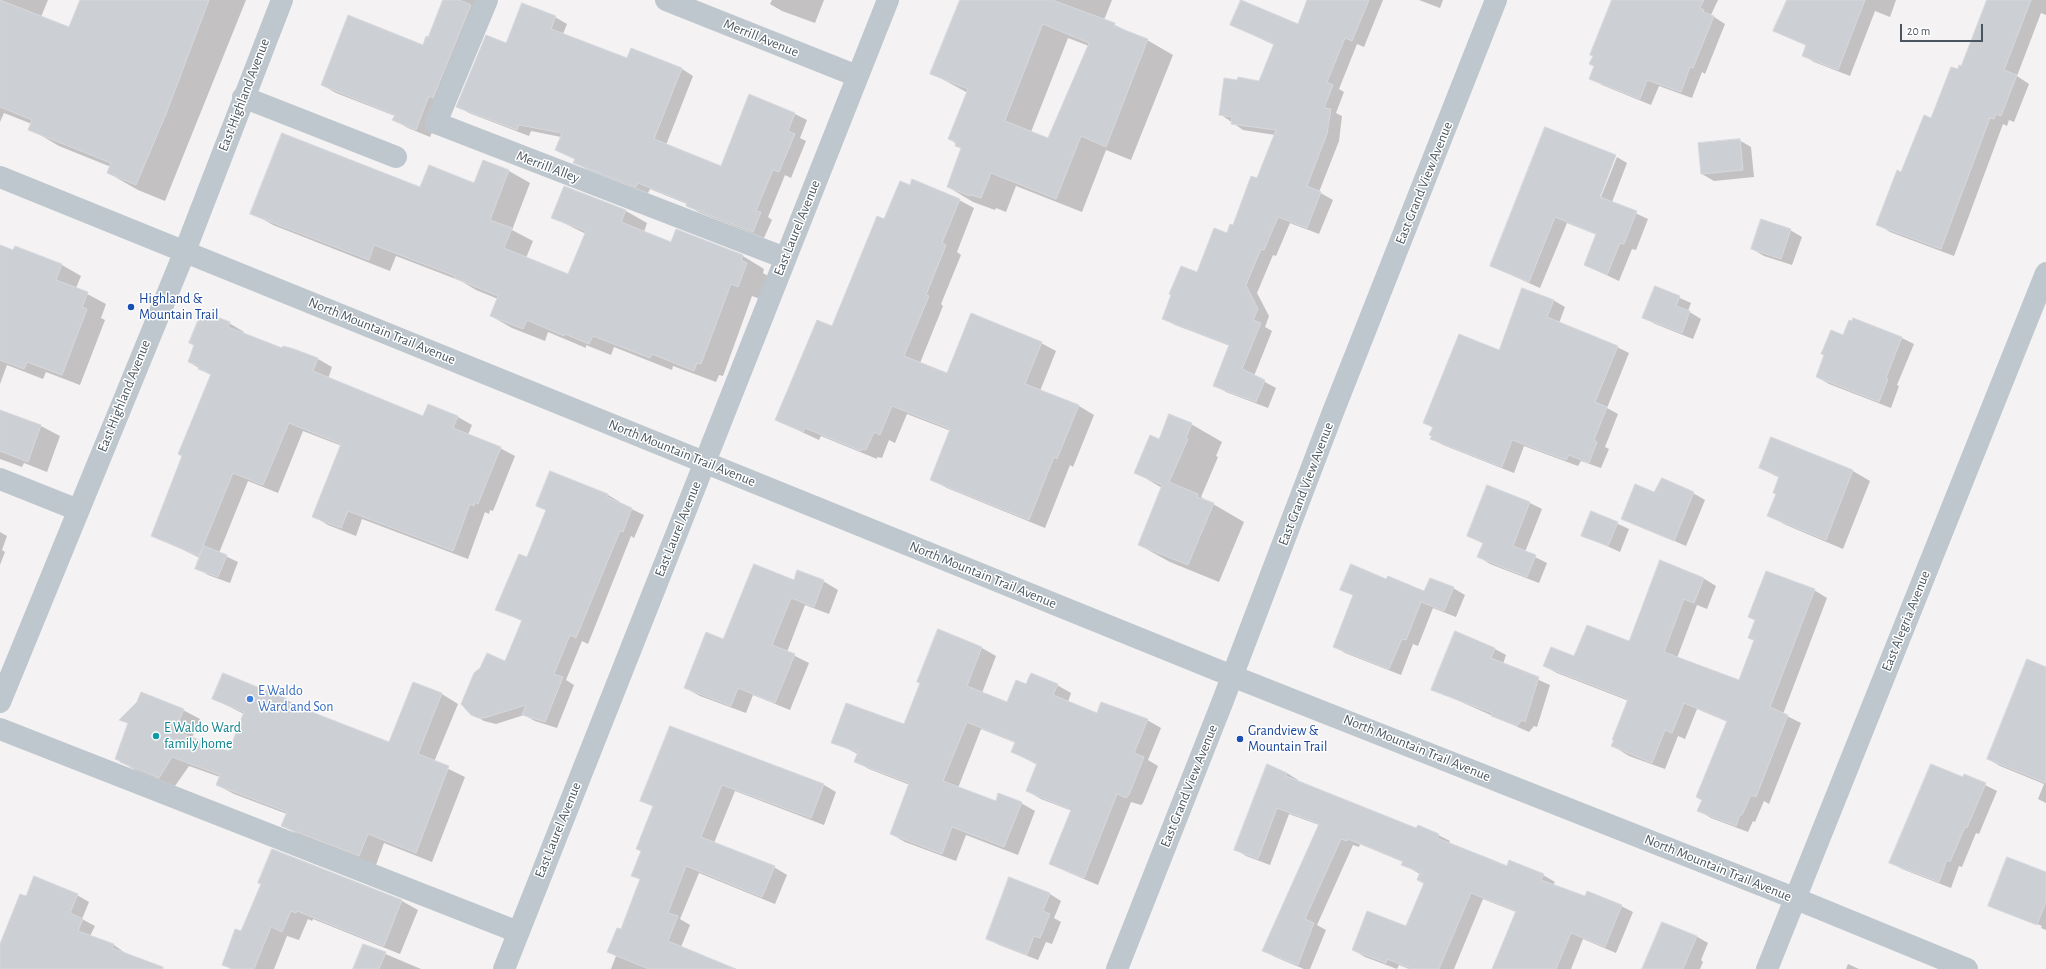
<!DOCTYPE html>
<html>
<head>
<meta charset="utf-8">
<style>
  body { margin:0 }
  #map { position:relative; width:2046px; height:969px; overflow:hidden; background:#f4f2f2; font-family:"Alegreya Sans",sans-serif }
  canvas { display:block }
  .scale { position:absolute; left:1900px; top:24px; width:83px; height:18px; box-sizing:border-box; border:2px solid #4a565f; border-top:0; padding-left:5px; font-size:12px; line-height:14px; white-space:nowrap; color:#4a565f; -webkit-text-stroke:3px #fff; paint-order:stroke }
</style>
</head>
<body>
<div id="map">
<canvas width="2046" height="969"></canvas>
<div class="scale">20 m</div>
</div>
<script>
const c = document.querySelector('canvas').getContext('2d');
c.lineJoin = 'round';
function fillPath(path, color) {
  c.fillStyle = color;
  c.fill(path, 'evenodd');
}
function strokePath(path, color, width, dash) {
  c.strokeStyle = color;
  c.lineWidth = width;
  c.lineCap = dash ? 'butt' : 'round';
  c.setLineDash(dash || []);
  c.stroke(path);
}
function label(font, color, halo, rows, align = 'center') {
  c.font = font + ' "Alegreya Sans",sans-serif';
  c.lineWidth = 3;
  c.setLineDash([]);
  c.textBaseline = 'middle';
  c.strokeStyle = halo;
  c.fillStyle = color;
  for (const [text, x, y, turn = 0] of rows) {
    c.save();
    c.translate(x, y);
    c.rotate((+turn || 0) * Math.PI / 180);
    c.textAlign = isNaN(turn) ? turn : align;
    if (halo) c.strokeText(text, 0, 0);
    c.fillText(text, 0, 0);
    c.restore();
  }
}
fillPath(new Path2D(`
  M0,0H48L41,17L69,28L80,0H246L165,201L138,190L108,173L111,167L59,146L30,129L32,124L4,113L0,122Z
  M444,0H489L430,137L408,128L394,120L395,116L336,93L322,85L423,46L429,38Z
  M772,0H824L815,23L782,11L770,4Z
  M961,0H1112L1104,20L1147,40L1173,55L1131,160L1106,150L1082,212L1016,186L1006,212L996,208L995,210L973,202L948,187L962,149L949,138L968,93L931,73ZM1068,38L1089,46L1049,139L1031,132Z
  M1309,0H1383L1364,47L1357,44L1339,89L1344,92L1336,113L1342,116L1339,141L1319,192L1333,200L1319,234L1290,223L1276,256L1273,255L1257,293L1269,316L1265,327L1272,331L1254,376L1276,388L1268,408L1226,392L1214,385L1230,346L1175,325L1163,319L1233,226L1258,179L1275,135L1243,130L1220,114L1260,82L1274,45L1232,25H1298Z
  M1419,0H1443L1440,8Z
  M1612,0H1718L1711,15L1725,24L1705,74L1702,72L1692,98L1659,86L1651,105L1602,85L1591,78L1595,67L1594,56L1591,54Z
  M1788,0H1896L1890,17L1875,11L1850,76L1814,62L1803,55L1807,46L1775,31Z
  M1988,0H2046V15L2041,13L2017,76L2029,84L2014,122L2009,120L2007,126L2003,124L1954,256L1890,232L1877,224L1902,173L1962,67Z
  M555,17L567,24L563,34L628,60L632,49L682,69L693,76L666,145L721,168L750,95L795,114L807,120L800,138L806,141L791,178L785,175L768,217L772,220L764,238L698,212L687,204L650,189L648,193L586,169L575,162L576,160L556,150L561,137L531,131L529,136L469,113L458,106L506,44Z
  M1545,129L1616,156L1597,201L1599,202L1617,157L1627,163L1612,202L1648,219L1636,250L1632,249L1619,281L1585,265L1597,235L1567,223L1540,288L1491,266Z
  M1739,140L1751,147L1754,177L1714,181L1702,174Z
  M484,161L509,171L530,183L512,230L533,241L526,258L569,275L586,234L552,217L565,187L626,211L647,223L644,232L672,243L677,231L743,256L764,269L763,273L768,276L760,299L752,296L723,376L719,375L716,382L673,366L672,370L614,347L611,355L586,345V348L548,332L545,341L512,328L491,316L498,299L476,290L461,281L396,256L390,271L273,225L252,213L421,188L475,184Z
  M910,186L959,200L974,208L957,252L961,255L941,304L943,306L920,363L948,374L1041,343L1056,351L1040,391L1079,406L1094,415L1073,467L1070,465L1045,528L947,488L932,480L951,431L907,414L895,443L889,440L882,458L877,457V459L821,436L819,440L776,420L832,327L885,221Z
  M1790,230L1802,237L1792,265L1764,256L1752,249Z
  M0,246L14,251L16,247L62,265L81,276L76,288L106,304L101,318L105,320L80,385L46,372L43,379L7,365L0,384Z
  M1655,287L1691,303L1688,311L1701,319L1693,339L1655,324L1644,318Z
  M1553,300L1565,307L1559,323L1617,347L1629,353L1607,408L1618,414L1605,447L1609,449L1601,468L1581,461L1578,466L1524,446L1514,473L1443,445L1432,439L1433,428L1425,423Z
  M1854,319L1902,338L1914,344L1897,385L1899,386L1891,408L1829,384L1817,377Z
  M229,323L244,332L243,334L283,349L318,359L332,367L328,379L423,417L428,405L458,417L472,425L468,435L500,448L515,456L493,511L490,510L489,514L485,512L468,559L362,519L356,536L328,525L313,516L342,446L303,431L278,493L248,481L219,553L238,562L230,583L208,575L197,568L200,558L152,535L212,376L189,362L195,346L190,343Z
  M0,411L41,426L60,436L47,472L24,463L22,467L0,459Z
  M1191,424L1222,442L1216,456L1218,457L1201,497L1244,522L1219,582L1170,562L1139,545L1162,488L1135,472L1159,440Z
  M1772,438L1853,471L1870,481L1843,549L1786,525L1769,516L1777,494L1780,478L1760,468Z
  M550,472L608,495L620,502L619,503L644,515L634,538L631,536L588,644L582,641L566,680L574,685L557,728L535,721L524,715L496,724L484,721L472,714L506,662L522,621L496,609L527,558L547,511L537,505Z
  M1487,486L1530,503L1542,509L1525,552L1547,563L1539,583L1490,564L1479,557L1484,544L1468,536Z
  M1654,493H1693L1705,500L1686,546L1622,518Z
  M1592,512L1629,529L1620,552L1583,535Z
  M0,532L7,536L2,550L5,552L0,565Z
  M1703,578L1716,586L1707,609L1697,605L1677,658L1740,682L1755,641L1749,638L1756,620L1749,617L1814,590L1827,598L1783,714L1801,723L1769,804L1764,801L1755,822L1753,821L1748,832L1711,818L1699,811L1728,722L1697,709L1685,739L1678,736L1665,769L1629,756L1616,748L1629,701L1557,673L1544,666L1630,643Z
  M1387,580L1425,592L1453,588L1465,595L1456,617L1433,608L1418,646L1413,644L1401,675L1345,653L1334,646L1354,596L1341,589Z
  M794,581H823L838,590L829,614L805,605L787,652L809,663L790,710L753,695L746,713L700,696L685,688L723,640Z
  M938,630L982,648L996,656L982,693L1007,703L1027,685H1057L1071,693L1068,702L1097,714L1147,720L1161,728L1148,760L1158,766L1143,803L1141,805L1131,802L1098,885L1065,871L1051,863L1072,811L1041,799L1027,791L1038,765L1012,752L1016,743L981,729L958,788L996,802L1021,803L1035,811L1018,855L966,835L956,861L905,842L891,834L910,785L869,769L855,761L858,754L833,742L904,725L921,683Z
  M1455,633L1495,649L1506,655L1503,664L1550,685L1537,727L1534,726L1529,732L1432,689Z
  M2046,668V803L2038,799L2044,784L2000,766L1988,759Z
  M414,683L442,694L458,704L434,762L465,777L432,862L384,843L376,865L299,835L282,825L287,814L234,794L217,785L220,777L189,766L175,786L137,771L121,762L129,724L121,720L183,710L200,719L192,738L230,752L244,714L214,699L287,700L303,709L390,743Z
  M671,727L824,785L836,792L824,825L735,791L714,843L774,867L787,875L775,904L699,873L680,919L690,925L681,947L721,969H611L616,956L609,952L621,931L641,880L633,875L642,851L654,807L642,800Z
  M1287,773L1298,780V782L1417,829L1438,835L1450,841L1449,843L1508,867L1543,875L1555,882L1553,885L1586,898L1621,906L1633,912L1616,953L1583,939L1571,969H1493L1516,912L1483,899L1454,969H1409L1399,965L1397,969L1365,957L1353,950L1407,927L1424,884L1418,880L1420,874L1402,864L1403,862L1360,844L1359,847L1353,845L1317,925L1326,930L1310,969H1304L1275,957L1263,950L1319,825L1289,814L1270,865L1246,856L1235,849Z
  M1965,775L1997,791L1979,834L1976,833L1962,867L1959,866L1951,888L1902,869L1890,862Z
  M272,850L402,901L418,910L400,954L313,919L312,921L308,919L299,940L287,936L274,969H231L223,964L242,932L262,884Z
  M2046,873V930L2000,912L2041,928L2042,926L2000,909V911L1989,905Z
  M1050,894L1061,901L1054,918L1061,922L1052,944L1046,942L1038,960L999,945L987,938Z
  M77,895L89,902L82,919L95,926L90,936L114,945L148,969H0V947L26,897Z
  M1696,936L1708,943L1701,960L1703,962L1700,969H1644Z
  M364,945L421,969H354Z
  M1848,964L1859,969H1846Z`), '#0003');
const building = new Path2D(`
  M0,0L69,27L80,0H209L166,114L136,185L107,173L111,163L28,130L32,120L0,107Z
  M443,0H459L471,5L433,98L429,96L416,130L392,120L395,115L321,85L348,15L423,45L426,36L428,37Z
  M960,0H1052L1115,23L1114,26L1148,39L1106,147L1081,136L1056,199L991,173L981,198L971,195L970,196L947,187L961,148L955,146L956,142L948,139L968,89L930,74ZM1043,24L1089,43L1048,138L1005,121Z
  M1241,0L1298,24L1307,0H1369L1352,41L1345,38L1327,82L1333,85L1324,108L1331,109L1327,134L1307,186L1321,192L1307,228L1278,217L1264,250L1261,249L1246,285L1258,309L1253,320L1261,323L1242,369L1265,380L1256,402L1213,386L1229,345L1162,319L1171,295L1169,294L1181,266L1197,272L1214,228L1227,233L1230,224L1233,225L1251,176L1257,178L1276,130L1231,124L1232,117L1219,115L1224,78L1237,80L1238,77L1259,81L1274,44L1230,25Z
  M1612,0H1704L1700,8L1704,10L1703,12L1714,16L1693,68L1690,67L1681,92L1647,80L1640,99L1589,79L1594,66L1589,64L1593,56L1590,55Z
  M1787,0H1865L1838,70L1802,56L1806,45L1773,31Z
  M1987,0H2031L2004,70L2017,75L2001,116L1996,114L1994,119L1990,118L1941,249L1876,225L1897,170L1901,172L1924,115L1931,118L1951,67L1958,69L1959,65L1961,66Z
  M522,3L556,16L551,29L627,58L631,48L682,68L654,139L721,166L749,94L795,113L788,131L795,134L779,172L773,170L756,211L761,212L753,232L686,206L687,203L638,183L636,187L573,163L575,159L555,150L562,133L519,125L517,130L456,107L486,35L506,43Z
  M1545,127L1616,155L1600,197L1637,211L1624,244L1620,243L1607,275L1584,265L1596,234L1555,217L1529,282L1490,266Z
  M282,133L420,187L429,165L474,183L483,160L509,170L490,220L512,228L504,248L568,274L586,231L551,218L564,186L626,210L621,222L671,242L676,229L743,255L741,260L747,263L738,287L731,284L701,364L697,363L694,371L652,354L650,358L593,336L589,344L565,334L564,336L527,320L523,329L490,316L498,296L454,278L455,276L374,245L369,260L250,214Z
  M1740,139L1743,170L1701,174L1698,143Z
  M912,179L960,199L942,243L946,245L926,295L929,296L904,356L947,373L971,313L1042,342L1025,384L1079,405L1057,459L1054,457L1029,520L930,480L950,429L892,406L880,435L874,432L866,450L862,449L861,451L805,428L803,432L775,420L817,320L832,326L877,216L884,219L900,181L910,185Z
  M1761,219L1791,229L1781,259L1751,249Z
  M0,245L13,250L15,246L62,264L56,280L88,292L82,307L87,309L62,375L27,362L24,369L0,360Z
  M1655,286L1680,296L1676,306L1690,311L1682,333L1642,318Z
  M1522,288L1554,300L1547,317L1618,346L1595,402L1607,407L1594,440L1597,442L1589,463L1569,455L1566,460L1512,440L1502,467L1430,439L1432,436L1429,435L1433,427L1423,423L1459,334L1499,350Z
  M202,311L230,322L228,327L282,348L283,346L294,349L318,358L313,371L423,416L428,404L458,416L453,428L501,447L478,504L475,502L474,506L470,504L453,551L348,511L341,528L312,517L341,444L289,423L263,485L233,473L199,556L151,536L182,456L178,454L211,374L198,369L199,366L188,362L194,345L189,343Z
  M1853,318L1902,337L1886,378L1888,379L1879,402L1816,377L1824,355L1821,354L1831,330L1843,335L1849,320L1852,321Z
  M0,410L41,425L28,462L0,451Z
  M1169,414L1192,423L1186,438L1188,439L1169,482L1198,494L1197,497L1214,503L1188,565L1138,545L1162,485L1134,473L1150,435L1159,439Z
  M1771,437L1853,470L1826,540L1767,516L1776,494L1773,493L1779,476L1759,468Z
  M550,471L608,494L607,497L632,508L623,532L620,531L576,638L570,635L554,674L563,677L545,722L522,715L526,705L484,718H478L471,715L461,704L474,673L480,668L487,653L505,661L522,620L495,610L519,554L527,557L546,510L536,506Z
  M1662,478L1694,492L1674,541L1621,519L1635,484L1654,492Z
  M1487,485L1530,502L1513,546L1536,555L1527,577L1477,557L1483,543L1467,536Z
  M1591,511L1618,522L1608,546L1581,536Z
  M204,546L227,555L218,577L195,569Z
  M1660,560L1704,578L1694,603L1684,599L1664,652L1739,680L1754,640L1748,638L1755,620L1748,617L1766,571L1815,589L1770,707L1788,715L1756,797L1751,795L1742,815H1740L1736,826L1697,811L1702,800L1696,797L1727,721L1684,703L1672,733L1665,730L1652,763L1611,746L1614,740H1612L1628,699L1543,666L1551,647L1574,656L1587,625L1629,641Z
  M754,564L794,580L797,570L824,580L814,607L791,598L772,645L795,654L775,703L738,688L731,706L684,688L706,632L723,639Z
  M1351,564L1386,579L1388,576L1424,591L1430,578L1454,587L1444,611L1421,602L1406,640L1402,639L1389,669L1333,647L1353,595L1340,590Z
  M938,629L982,647L967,686L1007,702L1016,680L1026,684L1031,673L1058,684L1053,695L1097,713L1101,702L1148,719L1134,753L1144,757L1129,795L1126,798L1117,794L1084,878L1049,864L1071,810L1026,791L1037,763L1011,752L1015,742L967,722L943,781L996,801L998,793L1022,802L1004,847L952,827L942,854L890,834L909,783L854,762L858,752L831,743L846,703L904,724L920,683L917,682Z
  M1455,631L1495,648L1491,658L1539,677L1525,722L1522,720L1517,726L1491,716L1492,713L1431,690Z
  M2027,659L2046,667V783L1987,759Z
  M223,673L287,699L286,702L389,742L413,682L442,693L418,754L449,766L416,853L368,834L359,856L281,826L287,812L216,785L220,775L172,757L159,778L120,762V761L115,759L128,723L119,720L137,702L141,692L184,709L175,731L229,751L244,712L212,699Z
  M670,726L824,784L811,818L722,785L701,837L775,866L762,897L686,866L668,913L678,916L668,941L736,969H649L607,952L617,928L621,929L640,879L631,876L641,851L636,849L653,806L640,801Z
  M1267,764L1287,773L1286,776L1416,828L1418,825L1439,834L1437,838L1490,859L1507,866L1509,860L1544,874L1541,880L1585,896L1587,891L1622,905L1605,947L1571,933L1556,969H1492L1516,911L1471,893L1439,969H1412L1387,959L1386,963L1352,950L1367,911L1406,926L1424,883L1417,880L1420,872L1401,865L1403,861L1348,839L1347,841L1341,839L1305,919L1314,923L1298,965L1262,951L1319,824L1277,808L1258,859L1234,850Z
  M1931,764L1963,777L1964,774L1986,783L1967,828L1965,827L1950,862L1947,860L1939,882L1889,863Z
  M272,849L402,900L384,946L297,911L296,913L291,911L282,932L271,927L254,969H233L222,965L235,929L241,931L261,884L258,883Z
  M2007,857L2046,872V902L2037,925L1988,906Z
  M34,876L78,894L70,913L83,919L78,931L114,944L112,948L163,967V969H0V944L20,894L26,896Z
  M1009,877L1050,893L1043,911L1050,914L1040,938L1034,936L1027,955L986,939Z
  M1662,922L1697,936L1683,969H1642Z
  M363,944L386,952L379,969H353Z`);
fillPath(building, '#cccfd4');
strokePath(building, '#d6d8dd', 1);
strokePath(new Path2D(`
  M487,0L436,123L785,258
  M666,0L857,76
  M243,97L396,157
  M0,177L1232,676L1794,898L1967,969
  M0,479L78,510
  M0,702L185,251L282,0
  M0,729L518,932
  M504,969L888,0
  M1117,969L1222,703L1333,412L1496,0
  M1767,969L2046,273`), '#bec7ce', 22);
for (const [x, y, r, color] of [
  [131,307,4,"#1a4fb4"],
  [250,699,4,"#3f7fe0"],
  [156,736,4,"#0f9aa8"],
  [1240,739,4,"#1a4fb4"]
]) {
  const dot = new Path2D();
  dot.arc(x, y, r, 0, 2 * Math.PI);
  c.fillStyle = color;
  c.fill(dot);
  strokePath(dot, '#fff', 1.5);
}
label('14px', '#4a565f', '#fff', [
  ["Merrill Avenue",761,38,22],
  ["East Highland Avenue",244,95,-69],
  ["Merrill Alley",548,167,21],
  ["East Grand View Avenue",1424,183,-68],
  ["East Laurel Avenue",797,228,-68],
  ["North Mountain Trail Avenue",382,331,22],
  ["East Highland Avenue",124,396,-68],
  ["North Mountain Trail Avenue",682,453,22],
  ["East Grand View Avenue",1306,484,-69],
  ["East Laurel Avenue",678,529,-68],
  ["North Mountain Trail Avenue",983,575,22],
  ["East Alegria Avenue",1906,621,-68],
  ["North Mountain Trail Avenue",1417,748,22],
  ["East Grand View Avenue",1189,786,-68],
  ["East Laurel Avenue",558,830,-68],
  ["North Mountain Trail Avenue",1718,868,22]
]);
label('14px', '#164399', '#fff', [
  ["Highland &",139,299],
  ["Mountain Trail",139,315],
  ["Grandview &",1248,731],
  ["Mountain Trail",1248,747]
], 'left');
label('14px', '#366cbe', '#fff', [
  ["E Waldo",258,691],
  ["Ward and Son",258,707]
], 'left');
label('14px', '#0d838f', '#fff', [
  ["E Waldo Ward",164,728],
  ["family home",164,744]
], 'left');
</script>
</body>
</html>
